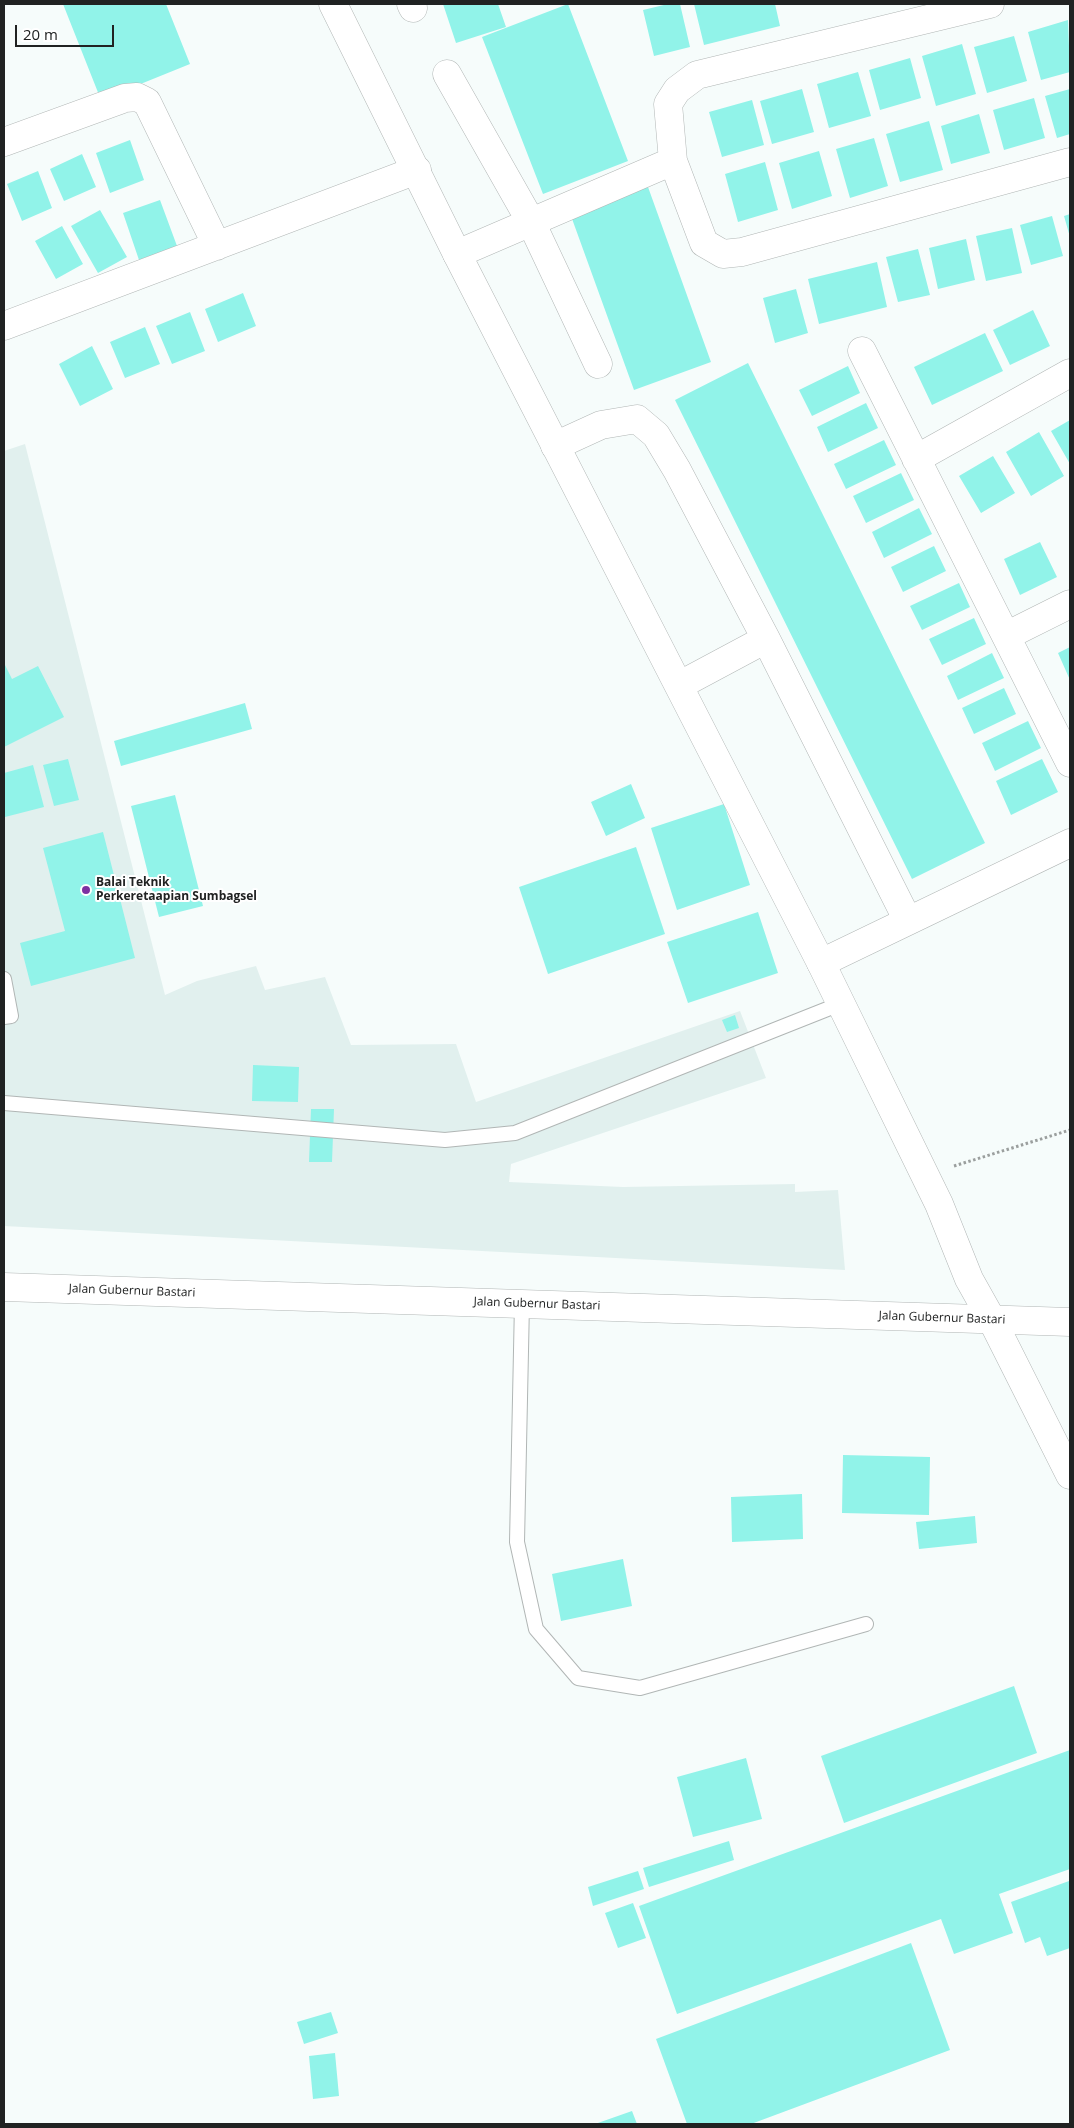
<!DOCTYPE html>
<html>
<head>
<meta charset="utf-8">
<style>
  body { margin:0 }
  #map { position:relative; width:1074px; height:2128px; overflow:hidden; background:#f6fcfb; font-family:"Open Sans",sans-serif }
  canvas { display:block }
  .frame { position:absolute; inset:0; border:5px solid #202222; pointer-events:none }
  .scale { position:absolute; left:15px; top:25px; width:99px; height:22px; box-sizing:border-box; border:2px solid #202222; border-top:0; padding-left:6px; font-size:15px; line-height:18px; white-space:nowrap; color:#202222; -webkit-text-stroke:4px #fff; paint-order:stroke }
</style>
</head>
<body>
<div id="map">
<canvas width="1074" height="2128"></canvas>
<div class="frame"></div>
<div class="scale">20 m</div>
</div>
<script>
const c = document.querySelector('canvas').getContext('2d');
c.lineJoin = 'round';
function fillPath(path, color) {
  c.fillStyle = color;
  c.fill(path, 'evenodd');
}
function strokePath(path, color, width, dash) {
  c.strokeStyle = color;
  c.lineWidth = width;
  c.lineCap = dash ? 'butt' : 'round';
  c.setLineDash(dash || []);
  c.stroke(path);
}
function label(font, color, halo, rows, align = 'center') {
  c.font = font + ' "Open Sans",sans-serif';
  c.lineWidth = 4;
  c.setLineDash([]);
  c.textBaseline = 'middle';
  c.strokeStyle = halo;
  c.fillStyle = color;
  for (const [text, x, y, turn = 0] of rows) {
    c.save();
    c.translate(x, y);
    c.rotate((+turn || 0) * Math.PI / 180);
    c.textAlign = isNaN(turn) ? turn : align;
    if (halo) c.strokeText(text, 0, 0);
    c.fillText(text, 0, 0);
    c.restore();
  }
}
fillPath(new Path2D(`
  M25,444L165,995L197,981L256,966L265,990L325,977L351,1045L456,1044L476,1102L740,1011L766,1078L511,1164L509,1182L623,1187L795,1184V1192L838,1190L845,1270L4,1226V451Z`), '#e1f0ee');
fillPath(new Path2D(`
  M63,4H166L190,64L101,100Z
  M443,4H498L506,27L456,43Z
  M568,4L628,161L543,194L482,37Z
  M668,4H680L690,47L654,56L643,10Z
  M694,4H775L780,26L704,45Z
  M1068,20L1070,72L1041,80L1028,32Z
  M1014,36L1027,81L987,93L974,47Z
  M962,44L976,94L936,106L922,56Z
  M910,58L921,98L880,110L869,70Z
  M858,72L871,116L829,128L817,84Z
  M802,89L814,132L772,144L760,101Z
  M1070,89V134L1057,138L1045,96Z
  M1034,98L1045,138L1004,150L993,110Z
  M752,100L764,145L722,157L709,112Z
  M979,114L990,153L951,164L941,126Z
  M929,121L943,170L900,182L886,134Z
  M874,138L888,186L850,198L836,149Z
  M130,140L144,180L110,193L96,153Z
  M819,151L832,196L792,209L779,163Z
  M82,154L96,187L64,201L50,169Z
  M765,162L778,210L738,222L725,174Z
  M38,171L52,208L22,221L7,184Z
  M648,187L711,362L634,390L571,216Z
  M160,200L177,246L139,260L123,213Z
  M100,210L127,257L98,273L71,226Z
  M1070,214V237L1064,216Z
  M1052,216L1063,256L1031,265L1020,225Z
  M62,226L83,264L56,279L35,241Z
  M1012,228L1022,273L986,281L976,236Z
  M966,239L975,280L938,289L929,248Z
  M918,249L930,295L898,302L886,257Z
  M877,262L887,307L819,324L808,279Z
  M796,289L808,333L775,343L763,298Z
  M243,293L256,326L218,342L205,309Z
  M1033,310L1050,346L1010,365L993,330Z
  M190,312L205,351L172,364L156,326Z
  M145,327L160,364L125,378L110,342Z
  M985,333L1003,371L932,405L914,367Z
  M92,346L113,389L80,406L59,364Z
  M748,363L985,843L912,879L675,400Z
  M848,366L860,393L812,416L799,390Z
  M866,403L878,428L828,452L817,427Z
  M1070,420V464L1051,431Z
  M1039,432L1064,476L1031,496L1006,452Z
  M884,440L896,465L846,489L834,464Z
  M993,456L1015,493L981,513L959,476Z
  M901,473L914,500L866,523L853,496Z
  M919,508L932,534L884,558L872,532Z
  M1040,542L1057,577L1020,595L1004,559Z
  M934,546L946,571L903,592L891,567Z
  M959,583L970,607L922,630L910,606Z
  M974,618L986,644L942,665L929,639Z
  M1070,647V680L1058,653Z
  M992,653L1004,678L958,700L947,676Z
  M5,665L12,679L38,666L64,717L4,747Z
  M1004,688L1016,714L974,734L962,708Z
  M245,703L252,729L121,766L114,741Z
  M1028,721L1041,748L995,771L982,743Z
  M68,759L79,800L54,806L43,765Z
  M1042,759L1058,792L1011,815L996,781Z
  M33,765L44,807L5,817L4,773Z
  M631,784L645,818L606,836L591,802Z
  M175,795L203,906L159,917L131,806Z
  M724,804L750,885L677,910L651,828Z
  M103,832L135,958L31,986L20,943L65,931L43,848Z
  M636,847L665,934L548,974L519,887Z
  M758,912L778,973L688,1003L667,942Z
  M735,1015L739,1028L727,1032L722,1020Z
  M253,1065L299,1067L298,1102L252,1101Z
  M311,1109H334L332,1162H309Z
  M843,1455L930,1457L929,1515L842,1513Z
  M802,1494L803,1539L732,1542L731,1497Z
  M975,1516L977,1543L919,1549L916,1522Z
  M623,1559L632,1606L561,1621L552,1574Z
  M1014,1686L1037,1753L844,1823L821,1756Z
  M1070,1750V1869L999,1894L1013,1933L954,1954L941,1919L677,2014L639,1906Z
  M746,1758L762,1819L693,1837L677,1777Z
  M729,1841L734,1860L649,1887L643,1868Z
  M638,1871L644,1889L593,1906L588,1887Z
  M1069,1881L1070,1948L1047,1956L1040,1937L1025,1943L1011,1902Z
  M633,1903L646,1938L618,1948L605,1913Z
  M911,1943L950,2050L751,2124H687L656,2039Z
  M331,2012L338,2033L304,2044L297,2022Z
  M335,2053L339,2096L313,2099L309,2056Z
  M632,2111L637,2124H595Z`), '#91f3e9');
const lane = new Path2D(`
  M4,979L11,1016L4,1017
  M4,1103L445,1140L515,1133L840,1004
  M522,1303L517,1542L536,1629L578,1678L640,1688L866,1624`);
const street = new Path2D(`
  M411,4L413,8
  M447,74L531,222L598,364
  M4,142L125,98L137,97L147,102L217,246
  M673,161L704,243L723,254L742,252L1070,162
  M457,254L673,161L668,104L677,90L697,75L990,4
  M4,326L417,170
  M862,351L1070,763
  M555,446L601,425L637,419L656,435L677,470L766,639L908,921
  M916,459L1070,373
  M1006,636L1070,604
  M680,685L766,639
  M821,963L1070,843
  M992,1320L1070,1475`);
const secondary = new Path2D(`
  M333,4L457,254L821,963L939,1204L969,1279L992,1320`);
const highway = new Path2D(`
  M4,1287L1070,1322`);
strokePath(lane, '#b1b6b5', 16);
strokePath(street, '#b1b6b5', 29);
strokePath(secondary, '#b1b6b5', 29);
strokePath(highway, '#b1b6b5', 29);
strokePath(new Path2D(`
  M954,1166L1070,1130`), '#9b9f9e', 3, [2.5, 2.5]);
strokePath(lane, '#fff', 14);
strokePath(street, '#fff', 28);
strokePath(secondary, '#fff', 28);
strokePath(highway, '#fff', 28);
for (const [x, y, r, color] of [
  [86,890,5,"#7d31a2"]
]) {
  const dot = new Path2D();
  dot.arc(x, y, r, 0, 2 * Math.PI);
  c.fillStyle = color;
  c.fill(dot);
  strokePath(dot, '#fff', 2);
}
label('bold 12px', '#202222', '#fff', [
  ["Balai Teknik",96,883],
  ["Perkeretaapian Sumbagsel",96,897]
], 'left');
label('12px', '#202222', '#fff', [
  ["Jalan Gubernur Bastari",132,1291,2],
  ["Jalan Gubernur Bastari",537,1304,2],
  ["Jalan Gubernur Bastari",942,1318,2]
]);
</script>
</body>
</html>
